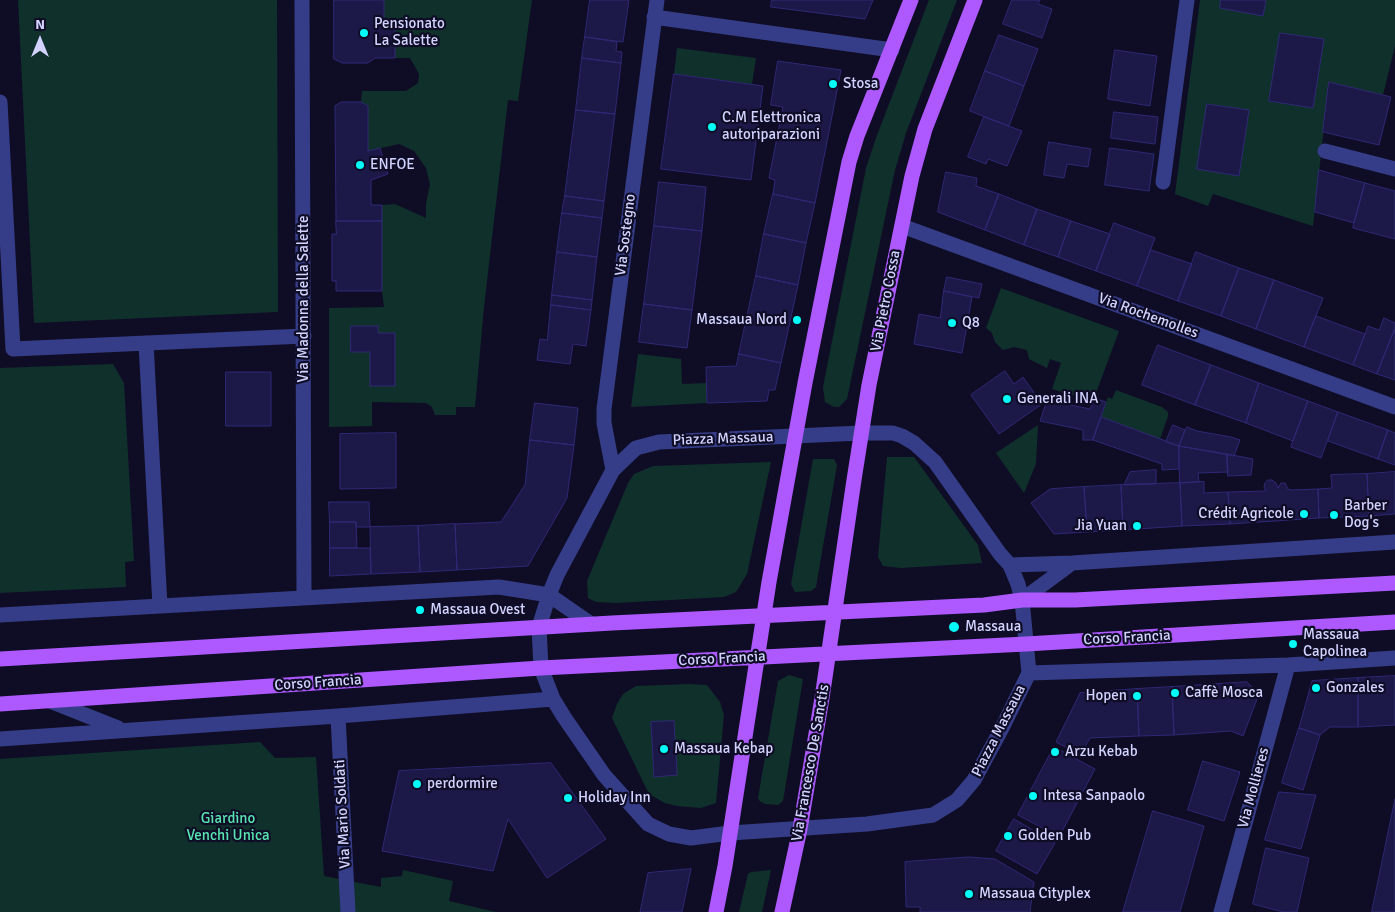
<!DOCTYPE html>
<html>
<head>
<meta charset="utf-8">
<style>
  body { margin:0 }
  #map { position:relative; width:1395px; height:912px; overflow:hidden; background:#0f0d26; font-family:Signika,sans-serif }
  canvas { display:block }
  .north { position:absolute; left:15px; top:15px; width:50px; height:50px; -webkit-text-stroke:4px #0f0d26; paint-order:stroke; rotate:0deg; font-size:14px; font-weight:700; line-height:20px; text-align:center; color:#d2d3ff }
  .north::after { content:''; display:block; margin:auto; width:18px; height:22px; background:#d2d3ff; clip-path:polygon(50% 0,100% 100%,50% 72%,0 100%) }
</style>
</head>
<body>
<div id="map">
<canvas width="1395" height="912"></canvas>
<div class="north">N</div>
</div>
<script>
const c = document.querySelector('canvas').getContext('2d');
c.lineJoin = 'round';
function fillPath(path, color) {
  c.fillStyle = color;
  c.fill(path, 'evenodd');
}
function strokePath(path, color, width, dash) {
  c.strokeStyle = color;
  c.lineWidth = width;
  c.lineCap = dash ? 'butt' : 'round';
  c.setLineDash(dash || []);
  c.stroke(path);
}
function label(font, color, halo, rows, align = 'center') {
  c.font = font + ' Signika,sans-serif';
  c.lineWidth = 4.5;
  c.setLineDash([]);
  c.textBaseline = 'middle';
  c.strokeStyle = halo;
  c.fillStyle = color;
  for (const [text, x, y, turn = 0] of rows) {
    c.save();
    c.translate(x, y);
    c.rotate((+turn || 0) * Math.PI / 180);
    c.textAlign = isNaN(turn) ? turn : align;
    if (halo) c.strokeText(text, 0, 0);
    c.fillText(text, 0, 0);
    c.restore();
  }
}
fillPath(new Path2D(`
  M18,0H277L278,312L34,323Z
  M384,0H532L518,101L508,100L484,307L475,407H456V415H435L432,407L426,403L372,402V426L329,427V308L384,307L382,291V205L395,204L426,218V204L430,184L426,168L414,151L399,144L368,151V106L361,102L362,91H406L418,83L419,74L410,58H395V22L384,21Z
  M929,0H957L906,133L895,170L847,399L839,407H834L825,402L823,387L866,168L876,138Z
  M1200,0H1395V46L1383,95L1329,83L1313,226L1213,194L1208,206L1175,194Z
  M677,48L756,58L752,84L674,74Z
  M1001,288L1119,331L1093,401L1052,389L1061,363L1050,359L1047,368L1029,359L1027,350L1014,347L1003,350L995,342L992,333L986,328Z
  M638,354L681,359L682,384L706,383L707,403L631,407Z
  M113,364L124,383L134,561L125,562L126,587L0,593V368Z
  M1116,390L1162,407L1168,412V416L1160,439L1101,417L1108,397L1112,399Z
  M1038,425L1036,464L1024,493L996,453Z
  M887,457H914L978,545L982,563L901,568L883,566L878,557Z
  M813,459H834L837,465L816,587L811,591L795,592L791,584Z
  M771,462L747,574L736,592L724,597L616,603L596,602L588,598L587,581L628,483L634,474L653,466Z
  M789,675L803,679L783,801L778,805C771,804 761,806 758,798L778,681Z
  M689,684L707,685L720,702L724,715L716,803L701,808L677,806L665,803L649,794L612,718L617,704L623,694L636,686Z
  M260,742L275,758L316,757L324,876L381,887V878L402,876L403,870L453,881L449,901L496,912H0V759Z
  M771,870L762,912H739L748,874L751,872Z`), '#10302b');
const building = new Path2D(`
  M334,0H384V21H395V58H375L368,63H342L334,59Z
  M590,0H629L623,42L585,37Z
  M772,0H873L865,19L771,7Z
  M1012,0H1040L1038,4L1052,9L1042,38L1003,24Z
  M1221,0H1266L1263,16L1220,8Z
  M1280,33L1324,39L1313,108L1269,101Z
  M999,35L1038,49L1024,86L985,71Z
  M585,37L617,42L616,51L622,52L621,63L582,58Z
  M1115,50L1157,56L1150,106L1108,99Z
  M582,58L621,63L615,114L576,110Z
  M778,61L841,70L815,203L773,194L775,180L769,178L783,107L771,105Z
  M985,71L1024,86L1009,126L970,111Z
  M674,74L763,86L751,180L661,169Z
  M1329,82L1391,97L1379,145L1323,132Z
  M342,102H361L368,106V151L380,148L388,174L371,180V205H382V221H336L335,106Z
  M1207,104L1249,110L1239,176L1197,169Z
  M576,110L615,114L604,201L565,196Z
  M1114,112L1158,117L1155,144L1111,138Z
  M984,117L1022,131L1007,166L988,159L986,164L968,157Z
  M1049,142L1091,149L1088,167L1067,164L1064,178L1044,175Z
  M1110,148L1154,154L1149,191L1105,185Z
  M1319,170L1365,183L1354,223L1315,212Z
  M946,172L977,178L976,186L999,194L985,230L938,212Z
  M659,182L706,187L702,231L654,226Z
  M1365,183L1395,191V239L1353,228Z
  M773,194L815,203L806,243L764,234Z
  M999,194L1037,209L1024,245L985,230Z
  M565,196L604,201L602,218L562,213Z
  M1037,209L1071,221L1058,257L1024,245Z
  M562,213L602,218L597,257L557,252Z
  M336,221H382V291H336V281H332V234H336Z
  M1071,221L1110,234L1096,271L1058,257Z
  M1114,223L1155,238L1137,286L1096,271Z
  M654,226L702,231L692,310L644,304Z
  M764,234L806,243L798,285L756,276Z
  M1151,250L1192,264L1178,301L1137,286Z
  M557,252L597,257L592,300L552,295Z
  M1196,252L1239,268L1221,316L1178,301Z
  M1239,268L1274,280L1256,329L1221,316Z
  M756,276L798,285L781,363L739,354Z
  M947,277L982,284L979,298L944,291Z
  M1274,280L1323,298L1304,347L1256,329Z
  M944,291L972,297L962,353L914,344L919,314L940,318Z
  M552,295L592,300L591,310L551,305Z
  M644,304L692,310L687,348L639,342Z
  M551,305L591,310L586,346L573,344L570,364L537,360L540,339L547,340Z
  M1316,316L1365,334L1353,365L1304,347Z
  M1384,318L1395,323V328L1377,374L1353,365L1368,326L1379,330Z
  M351,326H378V333H395V386H370V352H351Z
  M1395,328V380L1377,374Z
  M1158,345L1211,365L1195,405L1142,385Z
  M739,354L781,363L775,390H769L767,401L707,403L706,367L736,366Z
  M1211,365L1259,383L1246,423L1195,405Z
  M1005,371L1014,384L1023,377L1042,404L999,434L971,395Z
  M226,372H271V426H226Z
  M1259,383L1308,401L1293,441L1246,423Z
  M1094,398L1106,402L1093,440H1083V430L1040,421L1047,400L1090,409Z
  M1308,401L1338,412L1321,458L1291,447Z
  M535,403L578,408L574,445L530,440Z
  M1338,412L1388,430L1378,459L1328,441Z
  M1101,417L1179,446V469L1162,470V464L1093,440Z
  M1173,425L1185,430L1179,446L1166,442Z
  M1187,427L1197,431L1231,437L1240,440L1234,456L1179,446Z
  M1388,430L1395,433V465L1378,459Z
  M396,433V488L340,489V434Z
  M530,440L574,445L567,498L528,566L457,570L455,524L501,522L525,485Z
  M1179,446L1227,454L1228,472L1198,473L1199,482L1180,483Z
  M1227,454L1253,459L1251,475L1228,476Z
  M1156,470V484L1124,485L1130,472Z
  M1395,472V514L1369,516L1367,474Z
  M1367,474L1369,516L1319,518L1318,489L1332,488L1331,475Z
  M1268,480H1272L1276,483L1278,488L1281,483H1285L1288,489L1291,490L1318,489L1319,518L1230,524L1228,492L1266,491L1264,487L1265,483Z
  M1204,482V493L1228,492L1230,524L1182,526L1180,483Z
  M1180,483L1182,526L1123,530L1121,485Z
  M1121,485L1123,530L1087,532L1084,487Z
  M1084,487L1087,532L1054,534L1031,503L1050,489Z
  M329,502H369L370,527H356V522H330Z
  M330,522H356L357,548H330Z
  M455,524L457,570L420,572L418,526Z
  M418,526L420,572L371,574L370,527Z
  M330,548H370L371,574L330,576Z
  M1395,676V725L1358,727V678Z
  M1358,678V727H1330L1320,735L1299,728L1312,681Z
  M1247,682L1259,694L1243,736L1231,731L1174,735L1172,687Z
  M1172,687L1174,735L1139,736L1137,689Z
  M1137,689L1139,736L1090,738L1080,755L1056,742L1080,693Z
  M674,721L677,775L654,777L651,722Z
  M1299,728L1320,735L1303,790L1282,783Z
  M1054,747L1095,769L1059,837L1018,815Z
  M1203,761L1240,772L1224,821L1188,810Z
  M551,763L606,839L547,878L508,819L493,871L382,851L399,771Z
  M1279,792L1316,795L1301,849L1265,840Z
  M1395,799V912H1372Z
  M1153,811L1204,826L1180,912H1123Z
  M1014,819L1055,843L1037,874L996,851Z
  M1266,848L1309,858L1297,912H1283L1253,904Z
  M969,857L995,859L1034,882L1030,912H920V907H906L905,862Z
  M691,869L682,912H640L648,873Z`);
fillPath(building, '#1c1848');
strokePath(building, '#2f2975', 1);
strokePath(new Path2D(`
  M302,0L304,598
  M654,17L892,50
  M0,102L13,349L304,336
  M1325,151L1395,169
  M1163,182L1187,0
  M902,226L1395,407
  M146,343L160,606
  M861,433H893L902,436L914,443L935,462L1000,554L1010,565L1018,584L1022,600L1029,673L1002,728L974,780L957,800L933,815L867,824L730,833L691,838L669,834L648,824L604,775L564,717L553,699L541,668L539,627L549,595L557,575L613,470L636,448L659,442Z
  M613,470L604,423V409L657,0
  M1010,565L1072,563L1395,542
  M1022,600L1072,563
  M0,615L499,587L549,595L591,624
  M1029,673L1288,665L1395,658
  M50,701L118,728
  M338,716L348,912
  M0,739L338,716L553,699
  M1221,912L1288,665`), '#363d88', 15);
strokePath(new Path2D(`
  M0,659L612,623L984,605L1022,600H1075L1395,583
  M0,704L541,668L1026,644L1395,622
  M716,912L725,866L769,582L805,383L849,162L857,136L911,0
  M782,912L800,829L822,698L854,480L869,385L912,176L925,129L975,0`), '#ad59ff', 15);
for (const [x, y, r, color] of [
  [364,33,5,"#00fdf8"],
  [833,84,5,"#00fdf8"],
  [712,127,5,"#00fdf8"],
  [360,165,5,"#00fdf8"],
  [797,320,5,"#00fdf8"],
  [952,323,5,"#00fdf8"],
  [1007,399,5,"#00fdf8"],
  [1304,514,5,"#00fdf8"],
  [1334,515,5,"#00fdf8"],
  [1137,526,5,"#00fdf8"],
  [420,610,5,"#00fdf8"],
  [954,627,6,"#00fdf8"],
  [1293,644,5,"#00fdf8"],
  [1316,688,5,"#00fdf8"],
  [1175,693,5,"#00fdf8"],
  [1137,696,5,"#00fdf8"],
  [664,749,5,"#00fdf8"],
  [1055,752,5,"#00fdf8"],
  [417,784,5,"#00fdf8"],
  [1033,796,5,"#00fdf8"],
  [568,798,5,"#00fdf8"],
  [1008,836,5,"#00fdf8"],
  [969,894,5,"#00fdf8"]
]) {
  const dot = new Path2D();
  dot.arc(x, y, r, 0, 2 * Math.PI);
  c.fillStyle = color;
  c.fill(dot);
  strokePath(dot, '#0f0d26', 2);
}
label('15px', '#d2d3ff', '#0f0d26', [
  ["Pensionato",374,24],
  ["La Salette",374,41],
  ["Stosa",843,84],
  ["C.M Elettronica",722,118],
  ["autoriparazioni",722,135],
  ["ENFOE",370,165],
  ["Massaua Nord",787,320,"right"],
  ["Q8",962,323],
  ["Generali INA",1017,399],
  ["Barber",1344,506],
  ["Dog's",1344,523],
  ["Crédit Agricole",1294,514,"right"],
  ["Jia Yuan",1127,526,"right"],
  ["Massaua Ovest",430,610],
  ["Massaua",965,627],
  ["Massaua",1303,635],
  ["Capolinea",1303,652],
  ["Gonzales",1326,688],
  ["Caffè Mosca",1185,693],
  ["Hopen",1127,696,"right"],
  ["Massaua Kebap",674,749],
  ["Arzu Kebab",1065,752],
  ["perdormire",427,784],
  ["Intesa Sanpaolo",1043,796],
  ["Holiday Inn",578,798],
  ["Golden Pub",1018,836],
  ["Massaua Cityplex",979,894]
], 'left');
label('15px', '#d2d3ff', '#0f0d26', [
  ["Via Sostegno",626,235,-83],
  ["Via Madonna della Salette",304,299,-90],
  ["Via Pietro Cossa",886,301,-79],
  ["Via Rochemolles",1148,316,20],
  ["Piazza Massaua",723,439,-2],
  ["Corso Francia",1127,638,-3],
  ["Corso Francia",722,659,-3],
  ["Corso Francia",318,683,-4],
  ["Piazza Massaua",999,731,-63],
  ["Via Francesco De Sanctis",811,763,-80],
  ["Via Mollieres",1254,788,-75],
  ["Via Mario Soldati",343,814,-93]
]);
label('15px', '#57e6b1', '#0f0d26', [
  ["Giardino",228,819],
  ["Venchi Unica",228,836]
]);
</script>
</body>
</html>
